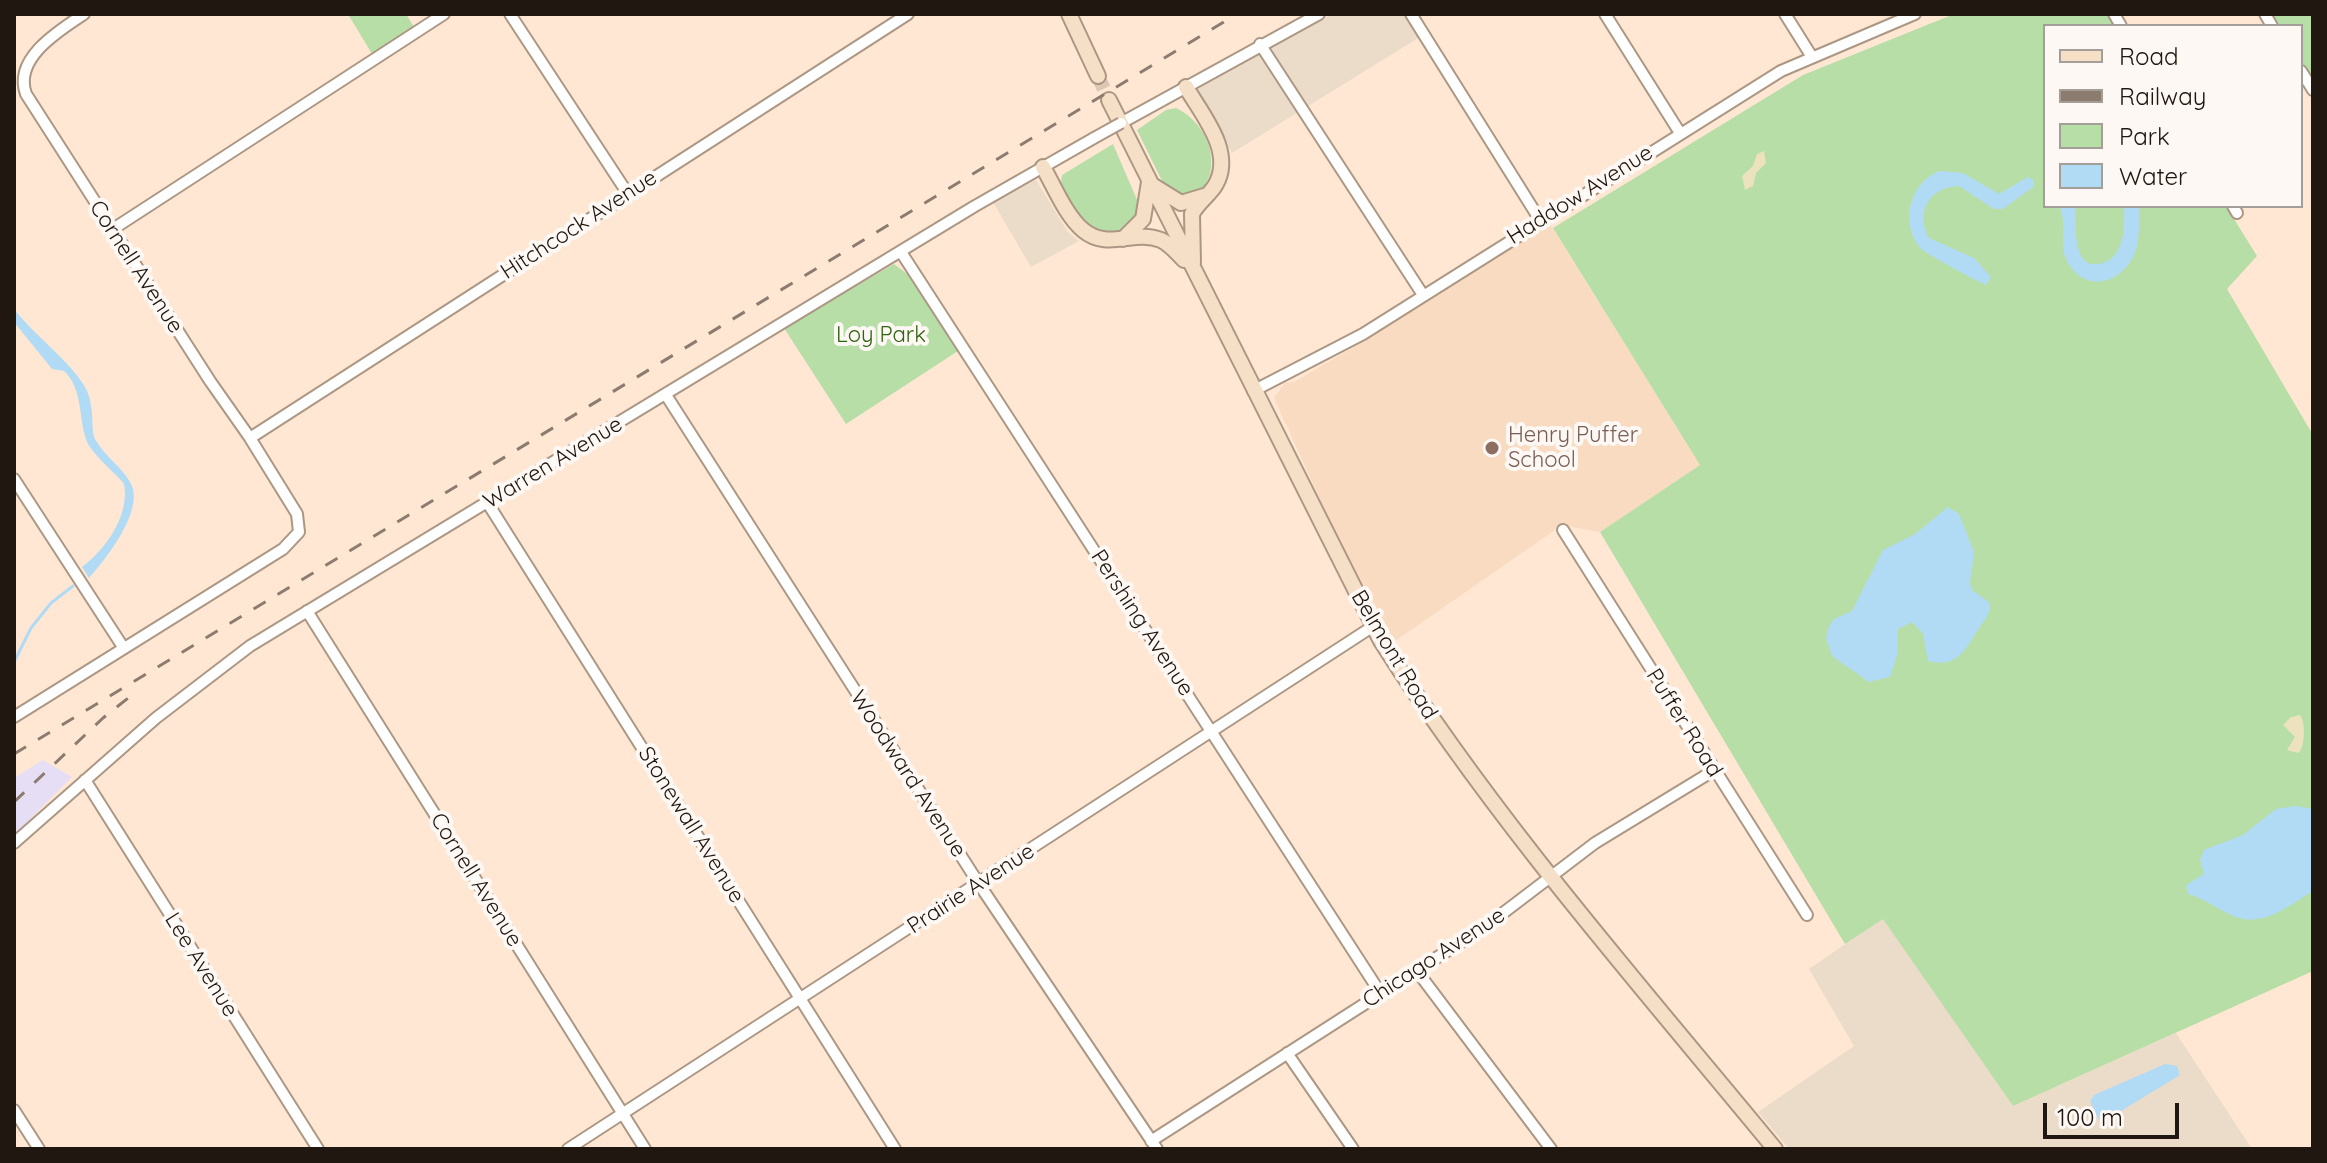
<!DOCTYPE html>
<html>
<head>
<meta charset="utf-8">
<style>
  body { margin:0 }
  #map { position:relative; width:2327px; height:1163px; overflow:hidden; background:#ffe7d3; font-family:Quicksand,sans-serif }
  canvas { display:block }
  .frame { position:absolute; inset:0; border:16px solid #1f1710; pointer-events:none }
  .legend { position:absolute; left:2043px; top:24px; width:260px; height:184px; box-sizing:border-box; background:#fdf8f4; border:2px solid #a49e99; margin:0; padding:10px 14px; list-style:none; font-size:24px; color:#1f1710 }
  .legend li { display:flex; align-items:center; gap:16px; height:40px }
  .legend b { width:40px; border:2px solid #a49e99 }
  .scale { position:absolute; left:2043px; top:1103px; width:136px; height:36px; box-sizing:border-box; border:4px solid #1f1710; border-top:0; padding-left:10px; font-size:24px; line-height:28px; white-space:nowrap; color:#1f1710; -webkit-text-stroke:6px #fdf8f4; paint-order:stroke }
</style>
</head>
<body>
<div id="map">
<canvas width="2327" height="1163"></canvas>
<div class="frame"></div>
<ul class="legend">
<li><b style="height:10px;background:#f6dfc7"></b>Road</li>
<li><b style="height:10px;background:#8c7c6f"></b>Railway</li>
<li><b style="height:22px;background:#b7dea7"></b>Park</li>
<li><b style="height:22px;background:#b1dbf5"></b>Water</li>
</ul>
<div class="scale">100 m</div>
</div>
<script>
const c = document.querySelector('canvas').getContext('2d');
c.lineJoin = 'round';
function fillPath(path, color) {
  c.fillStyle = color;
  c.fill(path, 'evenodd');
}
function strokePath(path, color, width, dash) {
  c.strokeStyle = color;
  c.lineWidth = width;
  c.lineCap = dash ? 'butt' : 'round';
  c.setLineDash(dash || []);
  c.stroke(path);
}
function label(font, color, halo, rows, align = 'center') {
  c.font = font + ' Quicksand,sans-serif';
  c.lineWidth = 8;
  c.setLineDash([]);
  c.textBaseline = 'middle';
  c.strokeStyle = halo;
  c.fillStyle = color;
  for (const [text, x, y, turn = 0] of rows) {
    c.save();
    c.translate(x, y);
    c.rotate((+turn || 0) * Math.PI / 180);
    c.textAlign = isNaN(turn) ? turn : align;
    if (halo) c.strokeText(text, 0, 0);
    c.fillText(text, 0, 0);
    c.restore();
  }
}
fillPath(new Path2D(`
  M1332,14H1406L1420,37L1232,153L1196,90Z
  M1036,180L1068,232L1079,241L1031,267L993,202Z
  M1883,918L2013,1106L2176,1033L2252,1149H1789L1758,1112L1854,1046L1809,969Z`), '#ebdbc9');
fillPath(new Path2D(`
  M43,760L72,777L14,835V778Z`), '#e5def4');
fillPath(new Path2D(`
  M1550,224L1700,465L1600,532L1562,525L1395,641L1339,541L1274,398L1285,383L1294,382L1356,346Z`), '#f8dbc1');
fillPath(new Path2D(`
  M348,14H406L414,27L372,54Z
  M1954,14H2107L2114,26H2045V206H2226L2257,256L2227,289L2313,435V971L2013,1106L1883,919L1845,944L1600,532L1700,465L1553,228L1803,75Z
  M2272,14H2313V80L2301,61V26H2280Z
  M1176,108C1212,124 1229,182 1186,200L1165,187L1137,130L1166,110Z
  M1113,144L1141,209C1114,259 1068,224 1061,181L1062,175Z
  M894,264L910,276L958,351L846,424L784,328Z`), '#b7dea7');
fillPath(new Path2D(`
  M1764,151L1766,163L1756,173L1753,186L1745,190L1742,176L1753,166L1757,154Z
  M2300,715C2306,722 2305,749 2298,753L2287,750L2295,737L2283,725L2291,717Z`), '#ece2bd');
fillPath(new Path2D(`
  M1939,171L1963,173L1999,194L2028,177L2034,180L2033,187L2003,209H1994L1959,186C1929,187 1915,212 1929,238L1974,258L1991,277L1986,285C1978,282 1927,254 1921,249C1899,223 1909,184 1939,171Z
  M2059,206H2075C2076,220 2074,244 2082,257C2085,263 2091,265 2098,264C2125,261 2125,226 2124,206H2139C2139,220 2140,236 2136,249C2127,280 2090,295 2070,266C2056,247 2069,225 2059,206Z
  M14,309C33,334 70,361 85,387C96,407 90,429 95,439C105,457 121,466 130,482C146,508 107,558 89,578L82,567C106,549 130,515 124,484C116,473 88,452 85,436C79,415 82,388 64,371L52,369L14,322Z
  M1948,507L1959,514L1974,552L1970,583L1972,590L1990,603C1991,615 1983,621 1977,631C1964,652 1956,668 1928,661L1923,634L1912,622L1898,629L1897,656L1890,677L1869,682L1832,656L1826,638L1829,626L1834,619L1852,611L1883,550L1915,534Z
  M2296,806L2313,809V891C2285,908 2260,931 2227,913C2213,906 2203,898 2188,894L2186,885L2204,874L2200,860L2204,850L2243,835L2276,809Z
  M2165,1064L2177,1066L2180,1075L2108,1119L2099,1120L2090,1101L2094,1095Z`), '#b1dbf5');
strokePath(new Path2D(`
  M14,662L31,628L51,603L73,586`), '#b1dbf5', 3);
strokePath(new Path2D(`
  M1098,76L1109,100`), '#ddc8b6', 14, [14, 7]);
const street = new Path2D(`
  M510,14L628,194
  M1411,14L1540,220
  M1605,14L1680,133
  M1785,14L1812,57
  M2114,14L2121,26
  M2265,14L2272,26
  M1260,44L1423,295
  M2301,71L2313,90
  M1121,123L1319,14
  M2233,206L2237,213
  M113,229L444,14
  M901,252L1381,994
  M1253,391L1363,334L1781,71L1915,14
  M666,395L979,884L1157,1149
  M250,438L908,14
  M14,479L123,647
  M487,502L895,1149
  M1563,530L1807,915
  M307,611L645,1149
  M14,717L283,549L299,532L297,514L250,438L210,381L26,94C13,59 58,31 84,14
  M85,780L318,1149
  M14,843L156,718L250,646L975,206L1094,138
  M1417,971L1551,1149
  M1287,1053L1353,1149
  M14,1110L39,1149
  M1151,1141L1486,926L1595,843L1713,771
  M568,1149L1372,627`);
const secondary = new Path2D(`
  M1069,14L1098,76
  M1186,87C1202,115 1234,151 1216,184C1210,195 1198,202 1192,214L1193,263
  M1109,100L1381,641C1496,822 1639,984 1775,1149
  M1043,167C1054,186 1066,216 1083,230C1108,251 1134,229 1161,240C1170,244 1177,253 1184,260
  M1152,185L1181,203L1204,196
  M1123,239L1143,219L1149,182`);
strokePath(street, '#ac9784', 14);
strokePath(secondary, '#ac9784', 18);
strokePath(street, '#fff', 10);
strokePath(secondary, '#f6dfc7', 14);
strokePath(new Path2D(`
  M14,754L1237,14
  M14,802L103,718L137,691`), '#8c7c6f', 3, [14, 14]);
const streetBridge = new Path2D(`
  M1094,138L1121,123`);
strokePath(streetBridge, '#ac9784', 14, []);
strokePath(streetBridge, '#fff', 10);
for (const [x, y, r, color] of [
  [1492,448,8,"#8d6e63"]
]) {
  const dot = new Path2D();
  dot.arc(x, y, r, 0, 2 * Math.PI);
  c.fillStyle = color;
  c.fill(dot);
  strokePath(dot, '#fdf8f4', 3);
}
label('22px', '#1f1710', '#fdf8f4', [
  ["Haddow Avenue",1580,195,-32],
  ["Hitchcock Avenue",579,225,-33],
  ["Cornell Avenue",136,267,57],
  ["Warren Avenue",553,463,-31],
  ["Pershing Avenue",1142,623,57],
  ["Belmont Road",1394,655,59],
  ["Puffer Road",1684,723,58],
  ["Woodward Avenue",908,774,57],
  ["Stonewall Avenue",691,825,58],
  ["Cornell Avenue",476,880,58],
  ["Prairie Avenue",971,889,-33],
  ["Chicago Avenue",1434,958,-33],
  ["Lee Avenue",201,965,58]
]);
label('22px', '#2f6310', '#fdf8f4', [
  ["Loy Park",881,335]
]);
label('22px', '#785e54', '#fdf8f4', [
  ["Henry Puffer",1508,435],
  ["School",1508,460]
], 'left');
</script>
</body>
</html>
